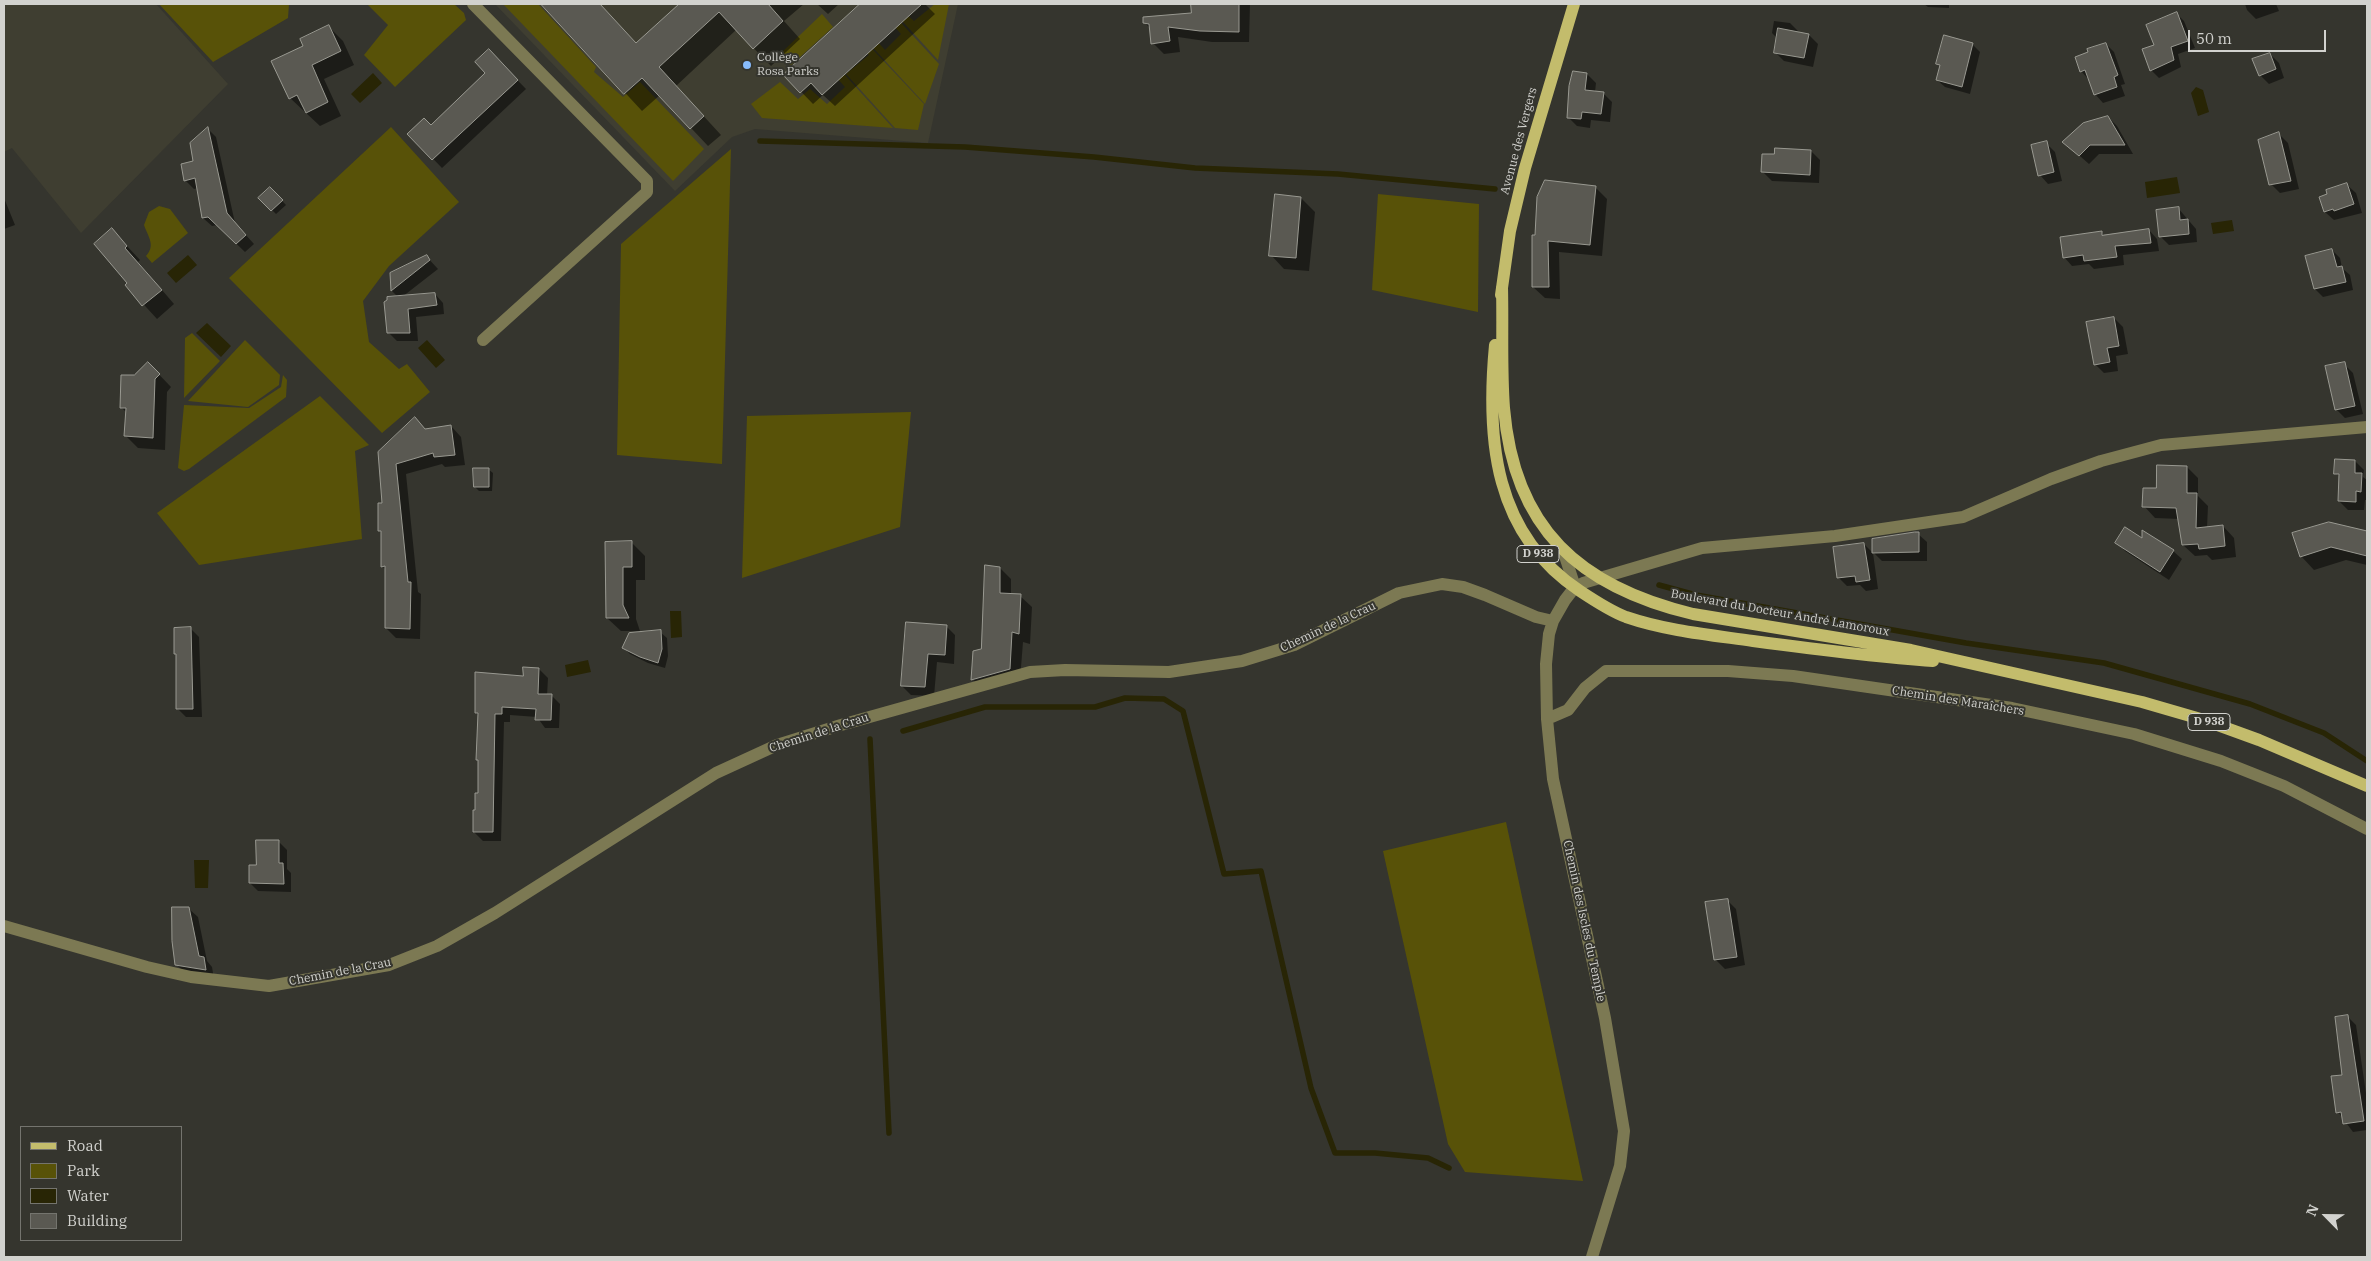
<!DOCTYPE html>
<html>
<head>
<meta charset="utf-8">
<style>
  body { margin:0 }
  #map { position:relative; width:2371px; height:1261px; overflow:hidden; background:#35352e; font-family:"IBM Plex Serif",serif }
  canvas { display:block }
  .frame { position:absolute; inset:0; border:5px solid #d2d2ce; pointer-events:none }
  .legend { position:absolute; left:20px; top:1126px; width:162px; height:115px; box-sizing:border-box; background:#35352e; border:1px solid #74746e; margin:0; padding:6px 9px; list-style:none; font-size:15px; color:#d2d2ce }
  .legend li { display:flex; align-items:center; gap:10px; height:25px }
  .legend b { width:25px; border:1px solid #74746e }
  .north { position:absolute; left:2301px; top:1191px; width:50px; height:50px; -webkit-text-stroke:4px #35352e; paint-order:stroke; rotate:293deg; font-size:14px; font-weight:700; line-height:20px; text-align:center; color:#d2d2ce }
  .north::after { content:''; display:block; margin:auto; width:18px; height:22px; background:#d2d2ce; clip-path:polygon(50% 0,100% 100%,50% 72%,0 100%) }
  .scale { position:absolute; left:2188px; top:30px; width:138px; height:22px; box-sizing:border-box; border:2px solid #d2d2ce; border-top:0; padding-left:6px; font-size:15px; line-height:18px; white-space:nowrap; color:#d2d2ce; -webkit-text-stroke:4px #35352e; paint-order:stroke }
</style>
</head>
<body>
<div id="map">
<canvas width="2371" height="1261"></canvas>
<div class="frame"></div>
<ul class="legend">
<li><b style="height:6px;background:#c3bc6c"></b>Road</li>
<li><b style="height:14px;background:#585208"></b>Park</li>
<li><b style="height:14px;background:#282505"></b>Water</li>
<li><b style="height:14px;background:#5a5952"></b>Building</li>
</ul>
<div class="north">N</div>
<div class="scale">50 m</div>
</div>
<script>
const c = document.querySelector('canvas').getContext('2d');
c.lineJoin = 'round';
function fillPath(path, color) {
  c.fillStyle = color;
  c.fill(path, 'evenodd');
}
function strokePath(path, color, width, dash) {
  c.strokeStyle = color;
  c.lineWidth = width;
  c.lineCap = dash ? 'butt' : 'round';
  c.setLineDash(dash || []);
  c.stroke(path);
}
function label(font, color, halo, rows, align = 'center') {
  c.font = font + ' "IBM Plex Serif",serif';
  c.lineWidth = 4;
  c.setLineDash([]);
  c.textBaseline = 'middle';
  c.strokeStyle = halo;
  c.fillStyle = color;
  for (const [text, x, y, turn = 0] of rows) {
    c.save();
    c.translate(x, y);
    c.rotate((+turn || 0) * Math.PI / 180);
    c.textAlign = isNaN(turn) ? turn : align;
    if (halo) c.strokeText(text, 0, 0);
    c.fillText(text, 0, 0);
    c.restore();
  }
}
fillPath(new Path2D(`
  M4,4H156L228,84L81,233L12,148L4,152Z
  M495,4H958L928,143L755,129L732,137L675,191Z`), '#3f3e31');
fillPath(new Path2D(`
  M159,4H289L288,18L213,62Z
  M367,4H454L464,13L466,20L395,87L364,55L388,25Z
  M503,4H538L596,67L594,72L623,97L640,82L704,149L673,181Z
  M935,4H949L938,60L893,11L898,7L914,21Z
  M891,12L939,64L925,104L864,38L869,32L885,50L901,34L886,17Z
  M822,14L833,27L790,66L780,54Z
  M862,38L924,104L918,130L895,128L846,74L869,55L857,43Z
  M835,64L893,128L762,118L751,104L780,82L798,99L810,89L827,104L845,87L829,69Z
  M391,127L459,202L389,266L363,301L369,342L399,369L407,364L430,392L382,433L229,278Z
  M731,149L722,464L617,455L621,244Z
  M1378,194L1479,204L1478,312L1372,290Z
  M159,206L170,209L188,233L152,263L146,256C156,245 148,237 144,225L149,212Z
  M192,333L220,361L184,398L185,338Z
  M245,340L280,375L279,385L248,407L188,401Z
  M283,375L287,380L286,397L189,469L184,471L178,468L184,405L249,408L281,387Z
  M320,396L369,445L355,451L362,539L199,565L157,513Z
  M911,412L900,527L742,578L747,416Z
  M1506,822L1583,1181L1465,1172L1448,1144L1383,851Z`), '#585208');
fillPath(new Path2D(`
  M373,73L382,83L360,103L351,94Z
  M2196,87L2203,90L2209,112L2198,116L2191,93Z
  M2177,177L2180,193L2147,198L2145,182Z
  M2232,220L2234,231L2213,234L2211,223Z
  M188,255L197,265L176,283L167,273Z
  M207,323L231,346L221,357L196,333Z
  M427,340L445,360L436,368L418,348Z
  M670,611H681L682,637L671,638Z
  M588,660L591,672L567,677L565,665Z
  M194,860H209L208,888H195Z`), '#282505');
fillPath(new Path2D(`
  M543,4H600L637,44L680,4H804L784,21L800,39L771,66L736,30L676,86L721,135L708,146L660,95L642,111Z
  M817,4H839L828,14Z
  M862,4H925L935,14L835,106L823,95L813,104L785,75Z
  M1192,4H1250L1249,42H1212L1178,37L1180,52L1164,54L1153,43L1151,29L1144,22L1192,14Z
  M1924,4H1949V8L1928,7Z
  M2245,4H2276L2279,11L2256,19L2247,10Z
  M2177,14L2184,21L2195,48L2178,54L2181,67L2159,78L2151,70L2155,46Z
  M1774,21L1790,23L1799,32L1809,35L1818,44L1813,67L1784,61L1775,52L1778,39L1772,33Z
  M329,27L343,41L354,65L324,79L341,116L320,126L290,98L305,46Z
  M1972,44L1980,52L1970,94L1945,87L1937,80L1941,67L1938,64Z
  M2106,44L2114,52L2125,84L2121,85L2125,96L2103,103L2095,94L2089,80L2081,71Z
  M489,51L526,89L442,168L409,134L431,127L487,73Z
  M2270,54L2279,63L2284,78L2269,84L2260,75Z
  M1587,74L1596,83L1595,92L1603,93L1612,102L1610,122L1591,120L1590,128L1577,126L1568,117Z
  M2108,117L2117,126L2133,154H2099L2089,164L2064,142Z
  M208,129L216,137L235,223L254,244L245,252L217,225L212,226L203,218L198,188L194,189L185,180Z
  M2279,134L2288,143L2299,189L2280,193L2271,184Z
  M2046,143L2055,152L2062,181L2048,184L2040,175Z
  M1811,151L1820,160L1819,183L1772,181L1763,172Z
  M2347,185L2356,193L2362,213L2334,220L2325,212Z
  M1595,187L1607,199L1602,256L1559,252L1560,299L1545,298L1533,287L1536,237Z
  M270,188L286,205L276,214L260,198Z
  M4,198L15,225L4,229Z
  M1301,198L1315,212L1309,271L1284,269L1271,255Z
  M2178,208L2196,229L2197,242L2169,245L2160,236Z
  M112,230L140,260L138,262L174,304L157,319L126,285L129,283Z
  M2149,230L2157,239L2159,251L2123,255L2124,265L2094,269L2089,264L2072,266L2064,257L2101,232L2105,236Z
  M2332,250L2340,258L2342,268L2350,275L2353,290L2323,297L2315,289Z
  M426,256L438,269L402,297L435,294L443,303L444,314L416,317L418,341H397L388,332L399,298L392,291L391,274Z
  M2114,318L2123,327L2128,354L2116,356L2118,371L2104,373L2095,364Z
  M148,363L171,387L167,392L165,450L138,448L126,436L127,413L121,407L134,377Z
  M2344,364L2353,373L2363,414L2345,418L2336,409Z
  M415,419L426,430L451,426L461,437L465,465L445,467L442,464L406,474L418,592L421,594L420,639L396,638L386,628L387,571L382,566V534L379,530L384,504L380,453Z
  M2355,461L2364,470L2363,477L2367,480V500H2365L2364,510H2348L2339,501L2340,477L2336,473Z
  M2187,467L2198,478V496L2208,506L2207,528L2223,526L2234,538L2236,557L2212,560L2207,555L2195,556L2183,545L2179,519L2155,518L2144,506L2157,489Z
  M488,469L493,473L492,491H479L475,487Z
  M2329,523L2367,532V565L2346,560L2314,570L2301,556Z
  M1918,534L1927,542V561H1882L1873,552Z
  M2143,540L2173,551L2182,559L2169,580L2125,551L2117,542Z
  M606,543H632L645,556V580H636V619L640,631H621L607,618Z
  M1864,544L1873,553L1878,589L1866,591L1860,585L1847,586L1838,577Z
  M1000,568L1011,579V595L1020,596L1032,607L1030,644L1023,642L1020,680L984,690L972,679L983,650Z
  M946,626L955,635L954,664L937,662L934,696L911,695L902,686Z
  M191,629L199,637L202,717H186L177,708L178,656L175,654Z
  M660,632L667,638L668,656L665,668L648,663L630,654L623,647Z
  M539,669L548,678L547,696H552L560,704L559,728H545L537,717L510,715V722H504L501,841H483L474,832L479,794V762L477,759L479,716L476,713Z
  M279,842L287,850V869L291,873V892L258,891L250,883L257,867Z
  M1727,900L1736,909L1745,965L1725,969L1716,960Z
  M188,908L198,917L207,961L212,967L214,979L186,974L176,964Z
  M2347,1016L2356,1025L2367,1100V1130L2353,1132L2338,1112L2344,1076Z`), '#0007');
strokePath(new Path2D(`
  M760,141L965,147L1094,157L1195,168L1338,174L1495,189
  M1659,585L1696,595L1966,643L2104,663L2250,704L2324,733L2367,761
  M903,731L985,707H1095L1125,698L1164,699L1183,711L1224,874L1261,871L1311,1088L1335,1153H1375L1428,1158L1449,1168
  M870,739L889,1133`), '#282505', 5.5);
const building = new Path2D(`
  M541,4H600L636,43L679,4H768L783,21L753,49L719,12L659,67L704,116L690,129L642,78L624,94Z
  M860,4H922L822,95L811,83L800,93L783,75Z
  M1191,4H1239V32L1200,31L1168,27L1170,41L1151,44L1149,24L1143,23V17L1191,13Z
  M2177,12L2188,41L2171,47L2174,60L2150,71L2142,49L2154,45L2146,25Z
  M329,25L341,51L312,65L328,102L306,113L297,95L289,99L271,61L303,46L300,39Z
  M1778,28L1809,34L1804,58L1774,53Z
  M1944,35L1973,43L1962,87L1936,80L1940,65L1936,64Z
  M2106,43L2118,75L2114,77L2117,87L2094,95L2085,70L2080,72L2075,57L2088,52L2087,49Z
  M489,49L518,80L432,160L407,134L424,118L431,125L485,73L475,62Z
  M2270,53L2276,69L2259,76L2252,59Z
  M1573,71L1587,73L1585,90L1604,92L1601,114L1582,112L1581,119L1567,118L1569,86Z
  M2108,116L2125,145H2090L2079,156L2062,142L2083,123Z
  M208,127L227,213L246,235L236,244L208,217L202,218L195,178L184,181L181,164L193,161L190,143Z
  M2279,132L2291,181L2269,185L2258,140Z
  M2047,141L2054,172L2038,176L2031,145Z
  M1775,148L1811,150L1810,175L1761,172L1762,154H1774Z
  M1545,180L1596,186L1590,245L1548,241L1549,287H1532V235H1535L1537,197Z
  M2347,183L2354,204L2334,211L2333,209L2324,212L2319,197L2327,194L2326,190Z
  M270,187L283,200L271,211L258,198Z
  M1275,194L1301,197L1296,258L1269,256Z
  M2179,207L2180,220L2188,219L2189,234L2159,237L2156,210Z
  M112,228L127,246L125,248L162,290L142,306L125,285L127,283L94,244Z
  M2149,229L2151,243L2115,246L2117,257L2084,261L2083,255L2063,258L2060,237L2102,231V235Z
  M2332,249L2337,267L2342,266L2346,282L2314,289L2305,256Z
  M427,255L430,260L391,291L390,273Z
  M435,293L437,305L408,309L410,333H387L384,302L387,300V297Z
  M2114,317L2119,346L2107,348L2110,362L2094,365L2086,322Z
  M148,362L160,374L155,379L153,438L124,436L126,408H120L121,375H134Z
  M2345,362L2355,406L2335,410L2325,366Z
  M415,417L425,429L451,425L455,455L434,457L433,453L396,464L408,582H411L410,629L385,628V566L381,567V531H378V503H382L378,452Z
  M2335,459L2355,460V473H2362L2361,492L2356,491V502L2338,501L2339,474H2334Z
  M2157,465L2187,466V493H2197L2196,528L2223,525L2225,546L2199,549L2198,544L2182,545L2176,508L2142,507L2143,488H2156Z
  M473,468H489V487H474Z
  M2329,522L2367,531V556L2331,547L2300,557L2292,533Z
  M2125,527L2142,538V530L2174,550L2160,572L2115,543Z
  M1915,532H1919V552L1872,553V539Z
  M632,541V567H623V605L629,618H606L605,542Z
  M1864,543L1870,580L1856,582L1855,576L1837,578L1833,547Z
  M985,565L1000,567V593L1021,594L1019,634L1012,632L1010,669L971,680L973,651L981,649Z
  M906,622L947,625L945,655L928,654L925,687L901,686Z
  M191,627L193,709H176V654H174V628Z
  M661,630L662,649L658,663L640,657L622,648L629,633Z
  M523,667L539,668L538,694H552L551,720H535L536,709L502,707V714H495L493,832H473V810H475V793H478V760H476L478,713H475V672L523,676Z
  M256,840H279V863H283L284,884L249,883V865H256Z
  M1728,899L1737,957L1714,960L1705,902Z
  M172,907H189L199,956L204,957L206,970L175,965L172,941Z
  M2348,1015L2364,1121L2343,1124L2341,1112L2336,1113L2331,1076L2342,1075L2335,1017Z`);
fillPath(building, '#5a5952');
strokePath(building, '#999991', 1);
strokePath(new Path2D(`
  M473,4L647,181V192L483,340
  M1563,550L1575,587
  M1547,719L1568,710L1585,688L1606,671H1728L1793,676L2012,708L2134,734L2221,761L2284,786L2367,829
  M4,926L147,967L191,977L269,986L389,965L437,946L495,913L716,773L777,745L841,725L1030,672L1065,670L1169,672L1242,661L1294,645L1399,593L1442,584L1463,587L1485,595L1536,617L1553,621
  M1592,1257L1620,1166L1624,1131L1605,1018L1553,779L1547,719L1546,664L1549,634L1553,621L1565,600L1575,587L1583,583L1702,548L1835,536L1963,517L2051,479L2101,461L2161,445L2367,427`), '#7c7953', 12);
strokePath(new Path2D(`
  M1502,287C1503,328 1501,368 1504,408C1514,529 1580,587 1693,614L1911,650L2142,702L2204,720L2259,740L2367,786
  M1501,295L1510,231L1525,168L1574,4
  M1495,345C1486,440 1494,534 1580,591C1595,601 1610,611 1626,617C1667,631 1711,635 1753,641C1813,649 1873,657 1933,661`), '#c3bc6c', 12);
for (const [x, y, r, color] of [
  [747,65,5,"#87bbfb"]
]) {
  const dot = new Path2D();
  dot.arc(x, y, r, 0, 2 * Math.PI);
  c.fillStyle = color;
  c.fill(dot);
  strokePath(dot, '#35352e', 2);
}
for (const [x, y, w] of [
  [1538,554,42],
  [2209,722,42]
]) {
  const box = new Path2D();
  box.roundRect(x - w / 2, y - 8.5, w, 17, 4);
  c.fillStyle = '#35352e';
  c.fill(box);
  strokePath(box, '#d2d2ce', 1);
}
label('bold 11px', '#d2d2ce', null, [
  ["D 938",1538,554],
  ["D 938",2209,722]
]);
label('12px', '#d2d2ce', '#35352e', [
  ["Collège",757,58],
  ["Rosa Parks",757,72]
], 'left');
label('12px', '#d2d2ce', '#35352e', [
  ["Avenue des Vergers",1519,141,-75],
  ["Boulevard du Docteur André Lamoroux",1780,613,10],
  ["Chemin de la Crau",1328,627,-25],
  ["Chemin des Maraîchers",1958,701,9],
  ["Chemin de la Crau",819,733,-18],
  ["Chemin des Iscles du Temple",1584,921,78],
  ["Chemin de la Crau",340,972,-11]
]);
</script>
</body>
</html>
